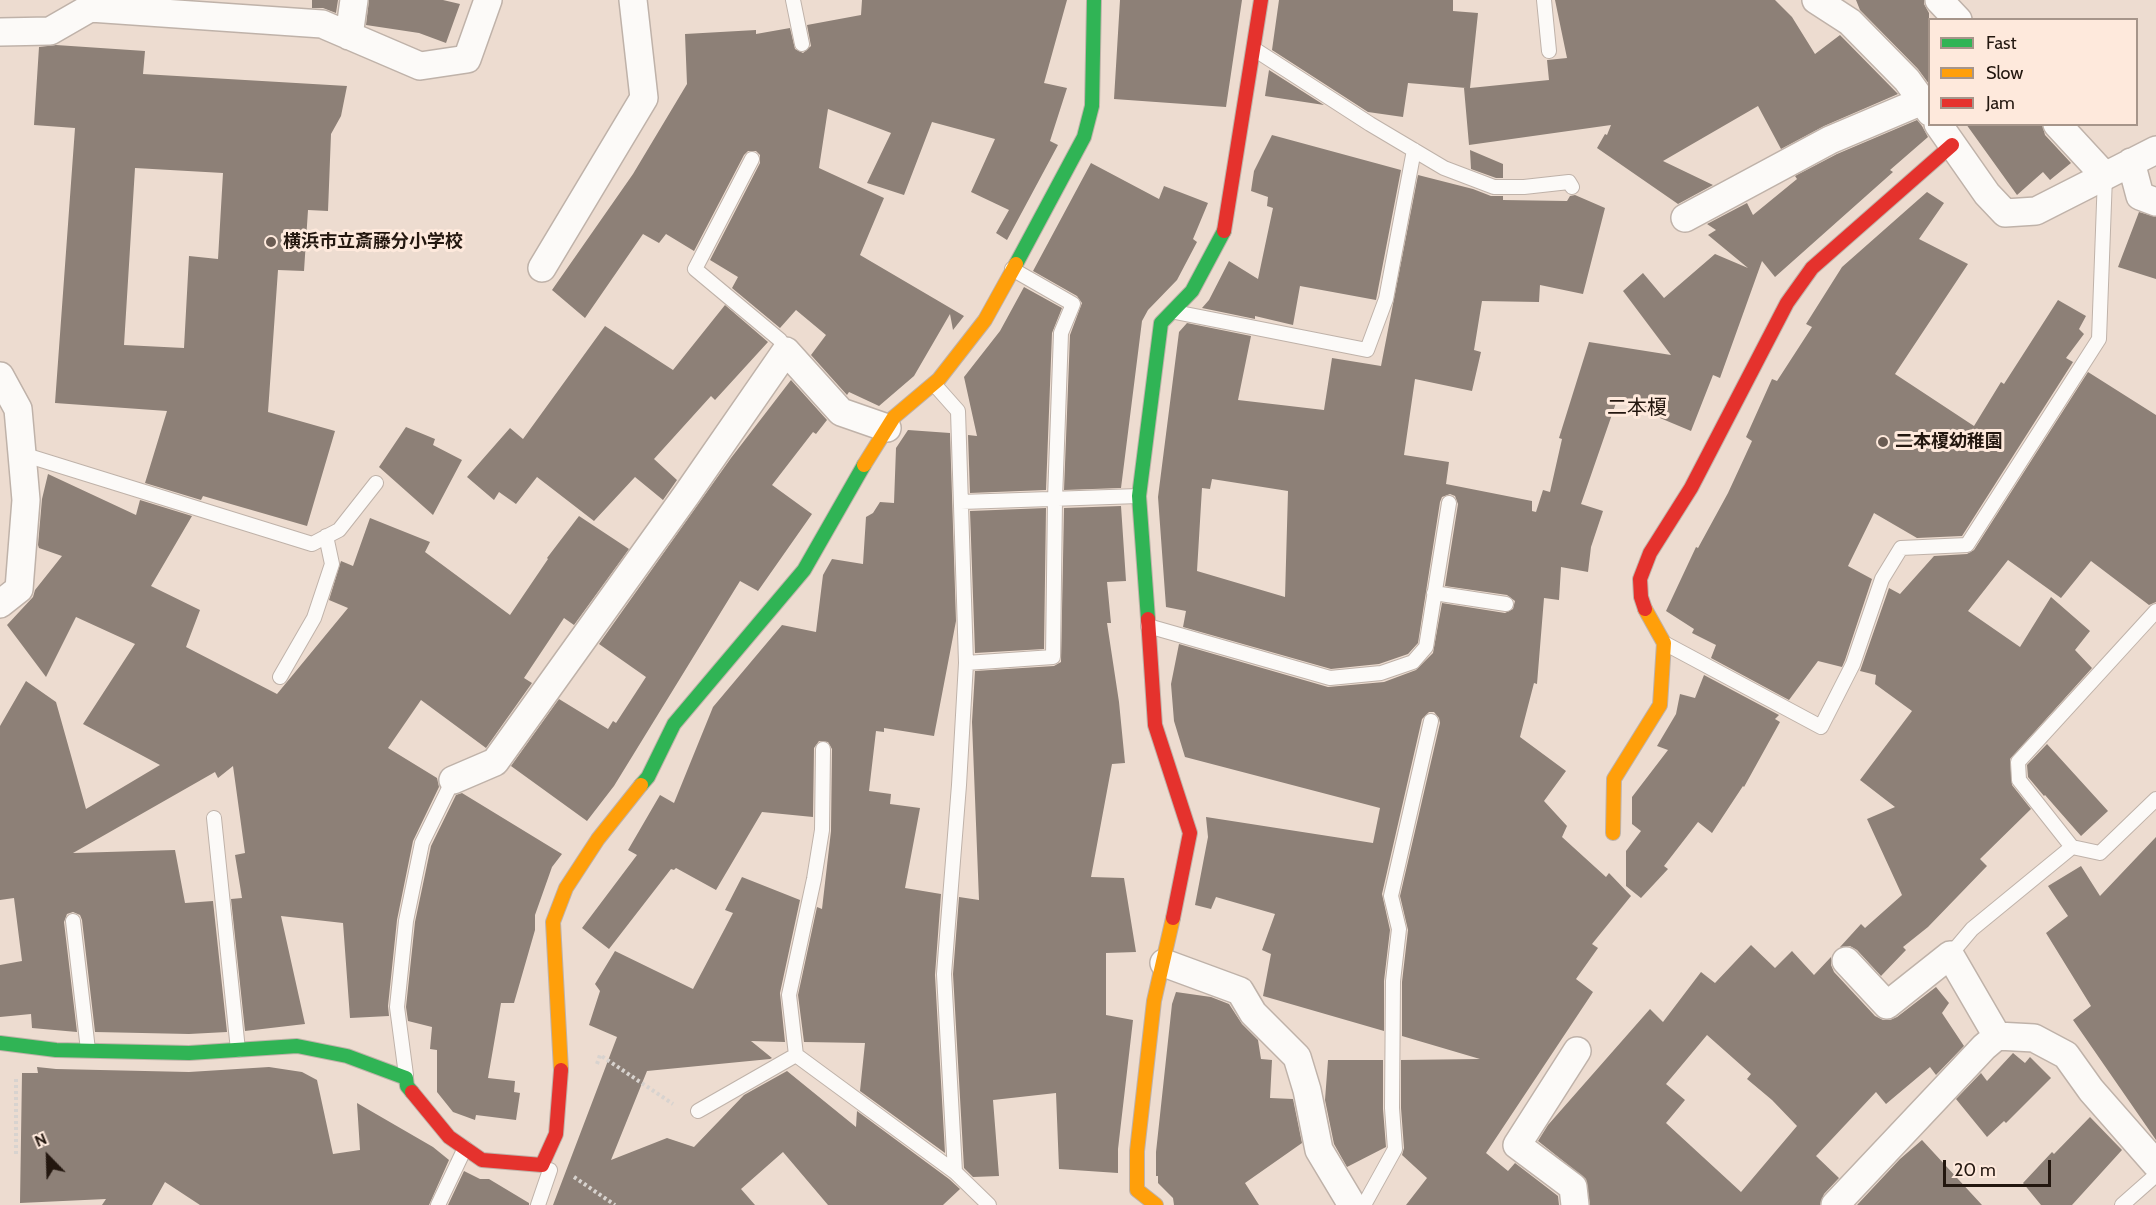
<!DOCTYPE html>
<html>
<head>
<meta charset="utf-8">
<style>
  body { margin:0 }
  #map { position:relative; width:2156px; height:1205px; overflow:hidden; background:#eddcd0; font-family:Cabin,sans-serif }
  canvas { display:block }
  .legend { position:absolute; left:1928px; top:18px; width:210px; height:108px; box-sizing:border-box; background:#fee9dc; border:2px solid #a6958a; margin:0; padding:8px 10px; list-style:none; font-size:18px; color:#23170f }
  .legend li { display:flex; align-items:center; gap:12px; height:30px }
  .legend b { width:30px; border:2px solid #a6958a }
  .north { position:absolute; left:18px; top:1127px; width:60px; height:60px; -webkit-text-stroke:4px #fee9dc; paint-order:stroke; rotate:337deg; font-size:16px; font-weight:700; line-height:24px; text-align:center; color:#23170f }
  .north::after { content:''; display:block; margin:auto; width:21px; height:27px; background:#23170f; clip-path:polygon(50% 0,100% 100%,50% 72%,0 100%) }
  .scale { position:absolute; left:1943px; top:1160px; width:108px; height:27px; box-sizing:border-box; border:3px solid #23170f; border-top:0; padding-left:8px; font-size:18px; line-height:21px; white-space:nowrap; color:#23170f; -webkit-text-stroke:4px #fee9dc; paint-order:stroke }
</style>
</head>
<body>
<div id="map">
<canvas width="2156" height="1205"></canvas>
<ul class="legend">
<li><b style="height:8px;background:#30b455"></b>Fast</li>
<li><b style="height:8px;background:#ff9f0a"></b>Slow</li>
<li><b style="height:8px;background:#e5322d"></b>Jam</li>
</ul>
<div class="north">N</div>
<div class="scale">20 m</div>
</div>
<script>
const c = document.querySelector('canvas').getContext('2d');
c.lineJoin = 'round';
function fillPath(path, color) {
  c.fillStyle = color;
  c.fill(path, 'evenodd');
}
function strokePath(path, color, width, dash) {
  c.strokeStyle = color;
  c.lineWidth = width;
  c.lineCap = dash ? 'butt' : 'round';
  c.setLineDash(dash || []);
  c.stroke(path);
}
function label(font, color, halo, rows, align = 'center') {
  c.font = font + ' Cabin,"Noto Sans JP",sans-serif';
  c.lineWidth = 6;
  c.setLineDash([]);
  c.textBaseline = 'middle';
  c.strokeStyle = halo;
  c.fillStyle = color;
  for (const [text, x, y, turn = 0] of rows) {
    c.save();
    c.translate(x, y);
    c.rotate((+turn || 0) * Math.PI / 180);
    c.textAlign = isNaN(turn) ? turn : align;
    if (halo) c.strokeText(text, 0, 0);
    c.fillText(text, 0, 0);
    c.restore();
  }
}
fillPath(new Path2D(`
  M312,0H338L336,13L323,8H312Z
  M369,0H443L460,4L446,43L419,33L366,25Z
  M862,0H1067L1044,83L1067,88L1050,141L1058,145L1007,240L996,233L1009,210L971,192L995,139L932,122L904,195L867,183L891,133L828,109L819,168L884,198L860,255L964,316L953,330L950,314L914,376L879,406L849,392L847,395L811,355L826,335L796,310L780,328L732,288L738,277L710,260L760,163V155L756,151H748L744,155L694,251L666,234L659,243L643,234L585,318L552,290L633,174L687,84L685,34L756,30V34L790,28L795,49L803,53L811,46L807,25L861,15Z
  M1120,0H1242L1226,107L1114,99Z
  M1279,0H1453V11L1478,13L1470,88L1549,80L1547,60L1567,58L1555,0H1775L1792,17L1815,54L1840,35L1898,94L1824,126L1781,149L1758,106L1663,161L1713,185L1678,204L1597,148L1605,134L1607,135L1611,125L1469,145L1464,88H1466L1408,83L1403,117L1368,112L1272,50Z
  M1856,0H1924V4L1929,13V84L1918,69L1860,10Z
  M56,45L145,51L143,74L347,86L341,116L331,134L328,211L308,210L304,271L278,270L268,412L335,431L307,526L203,496L201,500L145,483L167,411L55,403L75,128L34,125L39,47ZM135,168L223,173L218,259L189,256L184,348L124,345Z
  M1269,70L1324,105L1265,96Z
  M1917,120L1922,126L1928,137L1890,170L1893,172L1775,277L1762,261L1720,378L1713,375L1691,431L1617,400L1581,504L1603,511L1591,547L1588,572L1561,567L1559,600L1544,598L1537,684L1534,683L1520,737L1566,771L1544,801L1567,826L1562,837L1606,877L1609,873L1631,896L1592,944L1598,948L1576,979L1593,992L1486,1153L1508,1171L1515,1163L1558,1196L1559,1205H1406L1427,1178L1402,1155L1404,1148L1401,1108V1060L1480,1059L1402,1036V982L1408,930L1400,896L1440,723L1439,718L1434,712H1429L1422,719L1382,894L1390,930L1384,981V1031L1263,996L1271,954L1262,950L1275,914L1216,897L1211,909L1195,905L1208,837L1206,817L1373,843L1380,808L1185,757L1174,721L1171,684L1179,644L1328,687L1384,682L1416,670L1433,653L1442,603L1505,613L1513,609L1515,601L1507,595L1445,586L1458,504L1455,496L1450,494L1442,497L1440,502L1418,643L1408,654L1379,664L1331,669L1183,627L1186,611L1166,607L1158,497L1179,332L1187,323L1251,336L1238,400L1324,410L1332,358L1381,366L1418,175L1473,189L1491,196H1503V200L1567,201L1570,196L1575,195L1605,208L1583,294L1540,285L1539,302L1482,301L1474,350L1481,352L1472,391L1415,379L1404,455L1449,462L1446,484L1532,501V511L1536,512L1543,490L1550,492L1562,439L1559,438L1589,342L1671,355L1623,291L1643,273L1664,298L1715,254L1748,268L1708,235L1716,230L1707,224L1747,203L1753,215L1797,179L1795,176L1837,154ZM1212,479L1288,491L1285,597L1197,571L1202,488L1210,489Z
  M1966,124H2042L2045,135L2071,163L2050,180L2043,172L2017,195Z
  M1272,135L1401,170L1376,300L1300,286L1293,325L1255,316V319L1202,308L1209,300L1229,261L1258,279L1273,208L1267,206L1268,197L1251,191L1254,171Z
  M1470,150L1503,164V178H1496L1471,169Z
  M1091,163L1159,199L1164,186L1208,203L1193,239L1197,242L1177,280L1148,310L1142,321L1121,488L1064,490L1070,335L1082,303L1077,296L1033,271Z
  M1927,192L1944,203L1919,239L1968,264L1895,374L1974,426L2001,382L2004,384L2058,300L2086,316L2079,329L2084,334L2066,358L2073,362L1962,536L1917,538L1874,513L1848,566L1872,579L1845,660L1842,667L1818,661L1789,700L1711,658L1716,645L1692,633L1694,629L1666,611L1696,547L1698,548L1728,493L1752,441L1746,437L1772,379L1777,381L1812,327L1806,324L1842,267Z
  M2139,212L2156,217V279L2118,267Z
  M1024,287L1062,308L1052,333L1046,490L970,493L968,435L977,436L964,377L1000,331Z
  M725,305L768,342L715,400L711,396L654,459L677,480L663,500L635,477L594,521L537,477L516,504L499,492L494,500L467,477L510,428L523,439L605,326L673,370Z
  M2088,372L2156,415V602L2149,605L2091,561L2061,598L2008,560L1968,611L2020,647L2051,597L2090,631L2075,650L2092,668L2010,759L2012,785L2031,809L1980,859L1987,866L1928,927L1903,947L1906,950L1881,976L1857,950L1850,946L1840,947L1861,924L1865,928L1902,895L1867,819L1895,807L1860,780L1912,711L1875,684L1876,675L1860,671L1889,588L1900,594L1934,556L1967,554L1974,550Z
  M791,380L827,420L816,434L813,432L772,485L812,514L758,591L740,581L614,786L587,821L511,766L559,699L608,729L613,721L616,723L646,677L599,644L731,458Z
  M406,427L435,439L433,445L462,460L433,515L379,467Z
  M908,430L950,433L956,621L934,736L884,728V732L876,731L869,791L891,794L890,804L920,808L905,888L941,894L935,975L945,1153L860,1091L865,1043L804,1042L798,995L817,907L822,909L831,831L832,749L828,742L819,741L814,748L813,817L762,812L716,890L676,868L674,870L671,869L609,949L582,928L637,855L628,850L660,795L674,803L713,707L782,625L816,632L823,575L832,559L863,564L866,517L873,513L880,502L894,503L896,448Z
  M48,474L136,515L140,500L192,516L151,586L200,610L186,647L277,694L348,608L329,600L341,561L353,566L370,518L430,542L425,552L510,615L548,559L547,558L579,516L629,549L574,625L564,618L524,678L532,683L486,748L421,700L388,748L437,778L439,787L413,841L397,920L388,1006L389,1016L350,1018L343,923L281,916L305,1024L245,1031L231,899L242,898L235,855L245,853L233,766L218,778L215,772L73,853L175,850L185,903L213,901L227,1032L189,1034L95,1032L82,920L80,915L73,912L67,914L64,922L77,1032L32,1028L31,1014L0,1017V965L22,961L14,898L0,900V726L26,681L56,702L86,809L160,765L83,724L135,644L76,617L46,677L7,625L33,597L35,590L62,556L39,548L38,545L42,499Z
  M1121,506L1126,581L1107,582L1111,623H1107L1119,702L1125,763L1112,764L1091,877L1124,878L1136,952L1106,953V1015L1133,1020L1118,1149V1173L1059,1169L1056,1093L993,1100L999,1176L973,1177L964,1168L953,974L959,897L979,900L972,722L975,671L1054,666L1061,662L1064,508Z
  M1046,508L1044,649L975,653L970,511Z
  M1704,675L1779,715L1775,719L1780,722L1744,787L1743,786L1712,833L1698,822L1664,866L1668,869L1641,898L1626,886V851L1641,831L1632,824V797L1668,750L1657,746L1676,714L1680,694L1695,698Z
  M2047,744L2108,811L2081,836L2045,795L2044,796L2028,777L2027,765Z
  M462,793L562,854L552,867L535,915V930L514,1003H501L488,1078L515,1081L514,1092L520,1093L516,1120L476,1115L475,1120L453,1112L437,1092V1050L430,1049L432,1027L408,1021L406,1007L415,922L431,846L456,795Z
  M2156,837V1140L2073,1020L2091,1006L2046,933L2068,916L2048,886L2081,866L2100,896Z
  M742,877L800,900L780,993L785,1042L751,1041L772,1058L770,1059L647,1071L611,1160L667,1138L694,1147L744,1095L787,1071L856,1127L857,1111L949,1179L960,1189L943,1205H828L783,1152L741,1189L755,1205H553L617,1037L589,1025L600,991L595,984L615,951L693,989L733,913L725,910Z
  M1751,945L1775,968L1792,951L1814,975L1831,957V965L1834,972L1875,1016L1883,1020H1890L1897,1017L1936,987L1949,1003L1942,1013L1964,1046L1936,1075L1930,1067L1886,1104L1876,1092L1816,1156L1839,1178L1824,1194L1820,1205H1590L1586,1179L1538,1141L1548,1125L1650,1009L1663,1022L1701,972L1715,983ZM1707,1035L1751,1074L1747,1079L1772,1100L1797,1126L1741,1192L1666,1123L1685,1100L1666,1084Z
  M1176,992L1211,997L1229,1004L1242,1024L1258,1040L1261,1059L1272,1060L1270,1098L1293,1099L1302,1143L1245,1183L1259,1205H1174L1173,1198L1158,1183V1176H1156V1152L1172,1004Z
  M2013,1053L2025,1063L2030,1057L2051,1078L2006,1123L2004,1121L1987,1137L1956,1099L1981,1073L1987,1081Z
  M1328,1060H1383V1109L1386,1147L1347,1167L1334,1144L1325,1100Z
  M37,1067L56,1069L189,1072L269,1067L302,1072L317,1080L333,1154L360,1150L357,1103L433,1147L449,1160L429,1205H200L165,1182L152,1205H102L106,1199L20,1203L22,1073H38Z
  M2090,1117L2122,1150L2072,1205H2041L2023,1183L2052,1152L2054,1154Z
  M1922,1140L1982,1205H1857L1900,1159Z
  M464,1171L480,1179H489L529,1203V1205H448Z`), '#8d8077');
const lane = new Path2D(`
  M793,0L802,44
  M1544,0L1549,51
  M1254,49L1370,124L1444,168L1494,187H1524L1569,182L1572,187
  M752,159L695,269L780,340L786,351
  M1175,312L1367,350L1386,299L1414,150
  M934,384L958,411L966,663L959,785L944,974L955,1172
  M22,454L312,544L339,530L376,483
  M961,502L1139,496
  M1434,593L1506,604
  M1148,626L1330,678L1381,673L1413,662L1426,647L1449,503
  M1666,644L1821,727L1853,664L1882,579L1901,548L1967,545L2099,339L2105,176
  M966,663L1053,657L1055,499L1061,333L1073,304L1012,269
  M280,677L314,618L332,564L326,536
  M823,749L822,830L814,879L789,995L796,1055L955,1172L989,1205
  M214,818L238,1050
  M2072,847L2019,780L2018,762L2156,611
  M73,921L88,1050
  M1950,955L1972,929L2072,847L2100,853L2156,799
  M406,1075L397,1007L406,921L422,843L453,780
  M698,1111L796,1055
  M438,1205L465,1148
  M538,1205L550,1170
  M1364,1205L1395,1149L1392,1108L1393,981L1399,929L1391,896L1431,721
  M2122,1205L2156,1175`);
const street = new Path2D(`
  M1816,0L1850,22L1907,80L1930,112
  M1939,0L1958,20
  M0,32L50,31L90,8L322,24L420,66L467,59L488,0
  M349,36L354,0
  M1938,124L1987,194L2005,213L2036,211L2156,150
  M2057,124L2105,176
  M2131,162L2140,196L2156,202
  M1685,218L1830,140L1922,101
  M542,268L644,98L633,0
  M0,376L18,409L22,454L26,500L19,589L0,604
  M453,780L495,762L687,494L786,351L841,412L887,428
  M1846,961L1887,1005L1950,955L1997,1036
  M1164,963L1240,991L1253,1013L1297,1057L1307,1090L1319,1150L1352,1205
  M1575,1205L1573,1187L1517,1145L1577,1051
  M1835,1205L1984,1047L1997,1036L2034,1038L2066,1055L2091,1090L2156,1164`);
const fast = new Path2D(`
  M1016,264L1084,137L1092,106L1094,0
  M1148,619L1139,496L1161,323L1192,291L1224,231
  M641,785L648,777L674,724L804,570L864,465
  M0,1043L56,1050L189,1053L297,1046L347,1056L406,1078L407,1086L412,1092`);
const slow = new Path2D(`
  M864,465L894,417L939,379L985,320L1016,264
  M1613,833L1614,779L1660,705L1664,643L1645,609
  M561,1070L553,922L566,888L598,839L641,785
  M1156,1205L1137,1190V1151L1154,1001L1173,918`);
const jam = new Path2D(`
  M1224,231L1261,0
  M1645,609L1641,597L1640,579L1650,553L1691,488L1787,303L1812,268L1952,145
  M1148,619L1155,725L1190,833L1173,918
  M412,1092L449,1137L482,1160L542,1165L556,1134L561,1070`);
strokePath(lane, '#bfb2a9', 16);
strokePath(street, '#bfb2a9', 30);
strokePath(fast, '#bfb2a9', 16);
strokePath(slow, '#bfb2a9', 16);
strokePath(jam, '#bfb2a9', 16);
strokePath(new Path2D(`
  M597,1064L600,1055L673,1104
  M16,1079V1156
  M574,1177L615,1205`), '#d8d3cf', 4, [3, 3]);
strokePath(lane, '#fcfaf8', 14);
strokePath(street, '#fcfaf8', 27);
strokePath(fast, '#30b455', 14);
strokePath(slow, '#ff9f0a', 14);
strokePath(jam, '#e5322d', 14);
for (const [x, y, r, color] of [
  [271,242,6,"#6a5c53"],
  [1883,442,6,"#6a5c53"]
]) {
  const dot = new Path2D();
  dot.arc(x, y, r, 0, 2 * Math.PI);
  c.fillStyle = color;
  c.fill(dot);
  strokePath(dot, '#fee9dc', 2);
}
label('bold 18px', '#23170f', '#fee9dc', [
  ["横浜市立斎藤分小学校",283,242],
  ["二本榎幼稚園",1895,442]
], 'left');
label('20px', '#23170f', '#fee9dc', [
  ["二本榎",1637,408]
]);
</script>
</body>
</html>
